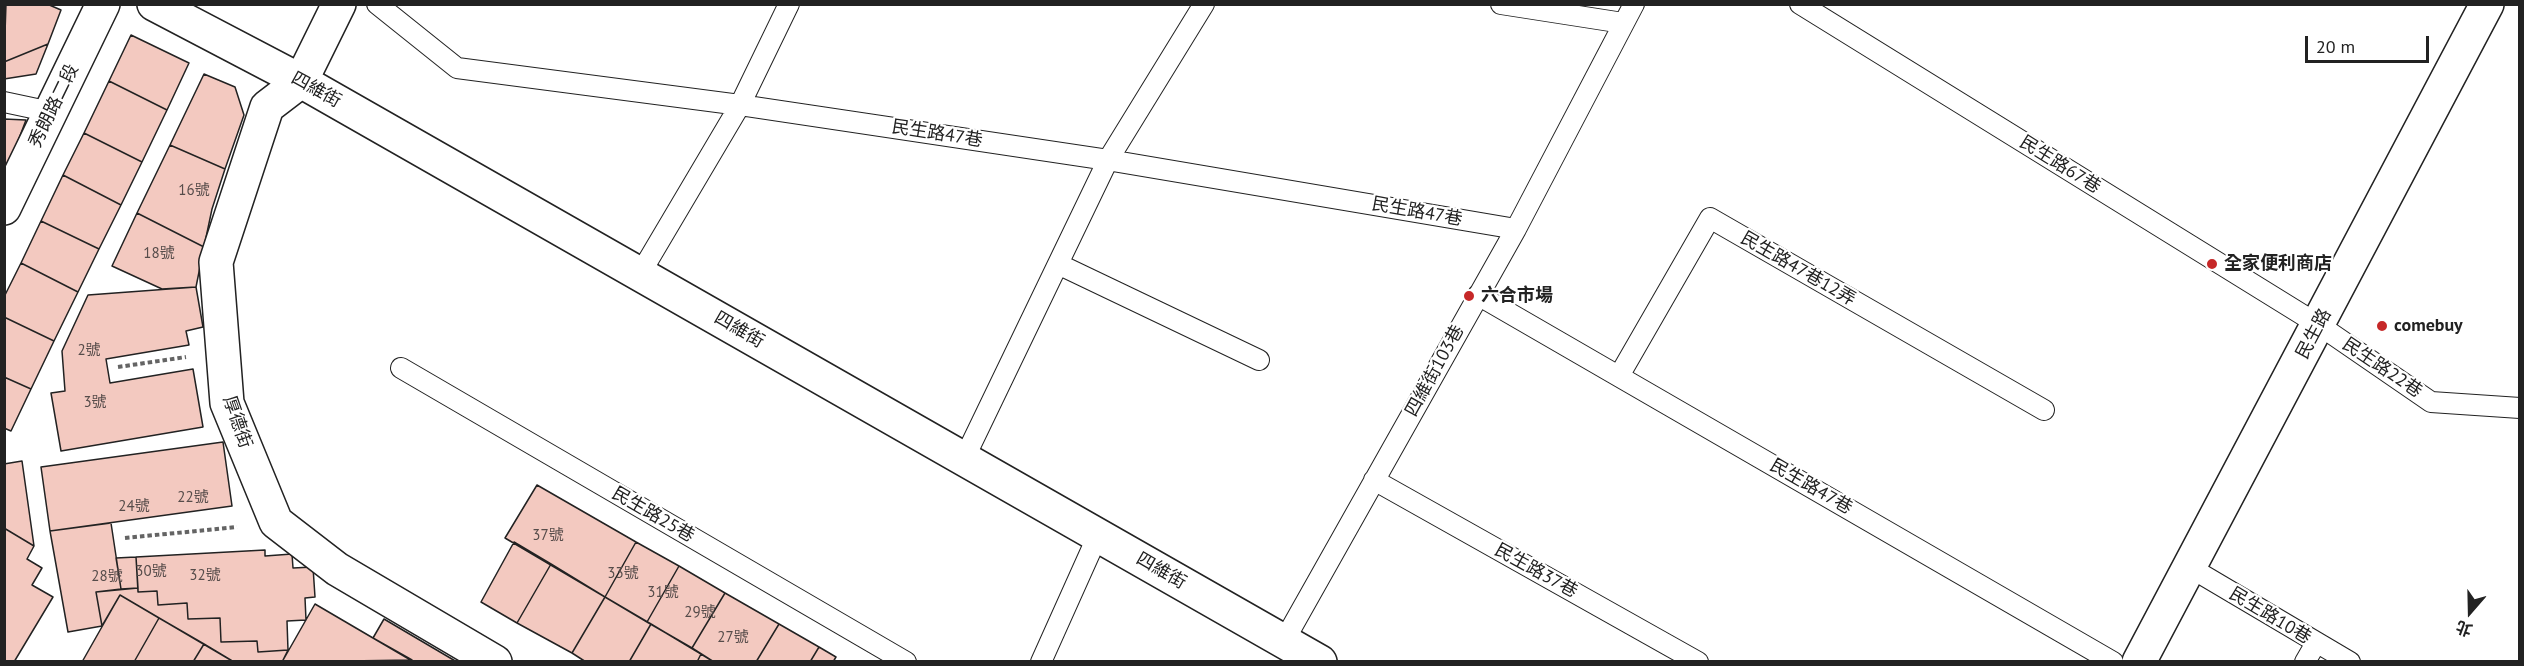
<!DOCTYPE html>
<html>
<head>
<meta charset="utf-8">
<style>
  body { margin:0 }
  #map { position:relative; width:2524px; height:666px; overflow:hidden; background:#fff; font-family:"PT Sans","Noto Sans TC",sans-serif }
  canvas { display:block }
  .frame { position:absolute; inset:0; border:6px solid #222; pointer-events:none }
  .north { position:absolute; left:2440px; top:582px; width:60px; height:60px; -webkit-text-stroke:4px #fff; paint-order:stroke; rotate:200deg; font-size:16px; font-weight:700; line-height:24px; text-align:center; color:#222 }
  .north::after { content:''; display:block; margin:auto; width:21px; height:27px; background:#222; clip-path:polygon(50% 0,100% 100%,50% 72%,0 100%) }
  .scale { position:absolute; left:2305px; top:36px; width:124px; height:27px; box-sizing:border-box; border:3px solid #222; border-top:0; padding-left:8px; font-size:18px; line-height:21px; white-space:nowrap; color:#222; -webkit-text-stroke:4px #fff; paint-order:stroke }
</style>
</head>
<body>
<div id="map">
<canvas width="2524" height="666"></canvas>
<div class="frame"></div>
<div class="north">北</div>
<div class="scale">20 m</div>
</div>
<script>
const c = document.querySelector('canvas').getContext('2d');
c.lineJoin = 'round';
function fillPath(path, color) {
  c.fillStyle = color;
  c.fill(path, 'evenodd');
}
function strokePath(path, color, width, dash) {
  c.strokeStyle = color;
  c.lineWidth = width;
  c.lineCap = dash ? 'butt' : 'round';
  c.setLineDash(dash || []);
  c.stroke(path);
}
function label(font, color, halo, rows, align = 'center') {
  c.font = font + ' "PT Sans","Noto Sans TC",sans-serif';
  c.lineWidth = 4.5;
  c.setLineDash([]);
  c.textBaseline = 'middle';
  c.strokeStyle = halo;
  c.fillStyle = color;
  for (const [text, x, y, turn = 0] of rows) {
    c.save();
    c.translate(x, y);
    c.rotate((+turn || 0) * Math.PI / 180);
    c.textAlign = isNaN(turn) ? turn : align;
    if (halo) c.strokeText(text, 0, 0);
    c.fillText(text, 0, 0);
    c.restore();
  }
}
const building = new Path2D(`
  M6,4H47L61,10L48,44L4,62Z
  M131,35L189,63L167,110L109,81Z
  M48,44L36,74L4,79V62Z
  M204,74L235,87L244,115L225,169L170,145Z
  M109,81L167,110L142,162L84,133Z
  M4,119L26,120L4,178Z
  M84,133L142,162L121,205L63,175Z
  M170,145L225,169L212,209L204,247L137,213Z
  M63,175L121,205L99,249L41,221Z
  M137,213L204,247L196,287L162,289L112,266Z
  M41,221L99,249L78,292L21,263Z
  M21,263L78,292L54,341L4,317V297Z
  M196,287L203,327L186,331L189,345L106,359L110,383L193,369L203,427L61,451L51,393L65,391L62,351L88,295Z
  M4,317L54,341L31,389L4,377Z
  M4,377L31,389L11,431L4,428Z
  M223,442L232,506L50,531L41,467Z
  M22,461L34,546L4,528V464Z
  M537,485L636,542L605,597L505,538Z
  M111,523L121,589L96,592L102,626L68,632L50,531Z
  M4,528L34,546L27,559L42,568L32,585L53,597L14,662H4Z
  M514,542L551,564L517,623L481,602Z
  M636,542L679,566L647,622L605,597Z
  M265,550V556L292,554L293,568L313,567L315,597L305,598L306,620L287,621L288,650L258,652L257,641L221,642L220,618L188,619L187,603L158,605L157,591L138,592L136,557Z
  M136,557L138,588L121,589L116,558Z
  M551,564L605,597L572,653L517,623Z
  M679,566L725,593L692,648L647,622Z
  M138,588V592L157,591L158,605L187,603L188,619L220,618L221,642L257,641L258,652L288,650L282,662H234L120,595L102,626L96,592Z
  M725,593L779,624L756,662H714L692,648Z
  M120,595L159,618L134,662H82Z
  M605,597L651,624L629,662H586L572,653Z
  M315,604L373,638L412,660L282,662Z
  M159,618L204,644L193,662H134Z
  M384,619L457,662H414L373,638Z
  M651,624L701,654L697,662H629Z
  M779,624L819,647L810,662H756Z
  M204,644L234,662H193Z
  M819,647L836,657L833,662H810Z
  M701,654L714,662H697Z`);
fillPath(building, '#f3c9c0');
strokePath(building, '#222', 1.5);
const service = new Path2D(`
  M377,4L457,68L740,105L1108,160L1516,229
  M1501,4L1623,23
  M1800,4L2319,325L2431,402L2520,408
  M4,102L51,112
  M1058,264L1259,360
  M640,274L740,105L789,4
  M1478,295L2113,662
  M401,368L906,662
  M1619,376L1710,218L2044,410
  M964,459L1108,160L1204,4
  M1374,480L1698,662
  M2191,568L2350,662
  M1284,641L1516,229L1634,4
  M1041,662L1098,535
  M2305,662L2316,643`);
const minor = new Path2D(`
  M154,4L301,81L1320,662
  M339,4L301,81L267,107L216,262L227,403L276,522L337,569L495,662
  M4,208L103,4
  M2139,662L2487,4`);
strokePath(service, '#222', 22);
strokePath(minor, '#222', 36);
strokePath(new Path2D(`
  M118,367L186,357
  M125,538L237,527`), '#646464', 4, [4.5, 3]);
strokePath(service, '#fff', 20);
strokePath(minor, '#fff', 33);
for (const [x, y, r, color] of [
  [2212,264,6,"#c62828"],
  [1469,296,6,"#c62828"],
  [2382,326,6,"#c62828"]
]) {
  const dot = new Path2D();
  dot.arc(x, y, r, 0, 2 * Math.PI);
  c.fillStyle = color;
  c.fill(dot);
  strokePath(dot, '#fff', 2);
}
label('15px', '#564c4a', null, [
  ["16號",194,191],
  ["18號",159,254],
  ["2號",89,351],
  ["3號",95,403],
  ["22號",193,498],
  ["24號",134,507],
  ["37號",548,536],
  ["30號",151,572],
  ["33號",623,574],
  ["32號",205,576],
  ["28號",107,577],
  ["31號",663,593],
  ["29號",700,613],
  ["27號",733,638]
]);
label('18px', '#222', '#fff', [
  ["四維街",316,90,29],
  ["秀朗路二段",54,106,-64],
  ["民生路47巷",937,134,9],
  ["民生路67巷",2060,165,32],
  ["民生路47巷",1417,212,10],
  ["民生路47巷12弄",1798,269,30],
  ["四維街",739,330,30],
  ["民生路",2314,334,-62],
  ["民生路22巷",2382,368,34],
  ["四維街103巷",1435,371,-61],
  ["厚德街",237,422,71],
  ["民生路47巷",1811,487,30],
  ["民生路25巷",653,515,30],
  ["四維街",1161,571,30],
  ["民生路37巷",1536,571,29],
  ["民生路10巷",2270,616,31]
]);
label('bold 18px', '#222', '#fff', [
  ["全家便利商店",2224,264],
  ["六合市場",1481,296],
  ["comebuy",2394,326]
], 'left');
</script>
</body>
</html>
